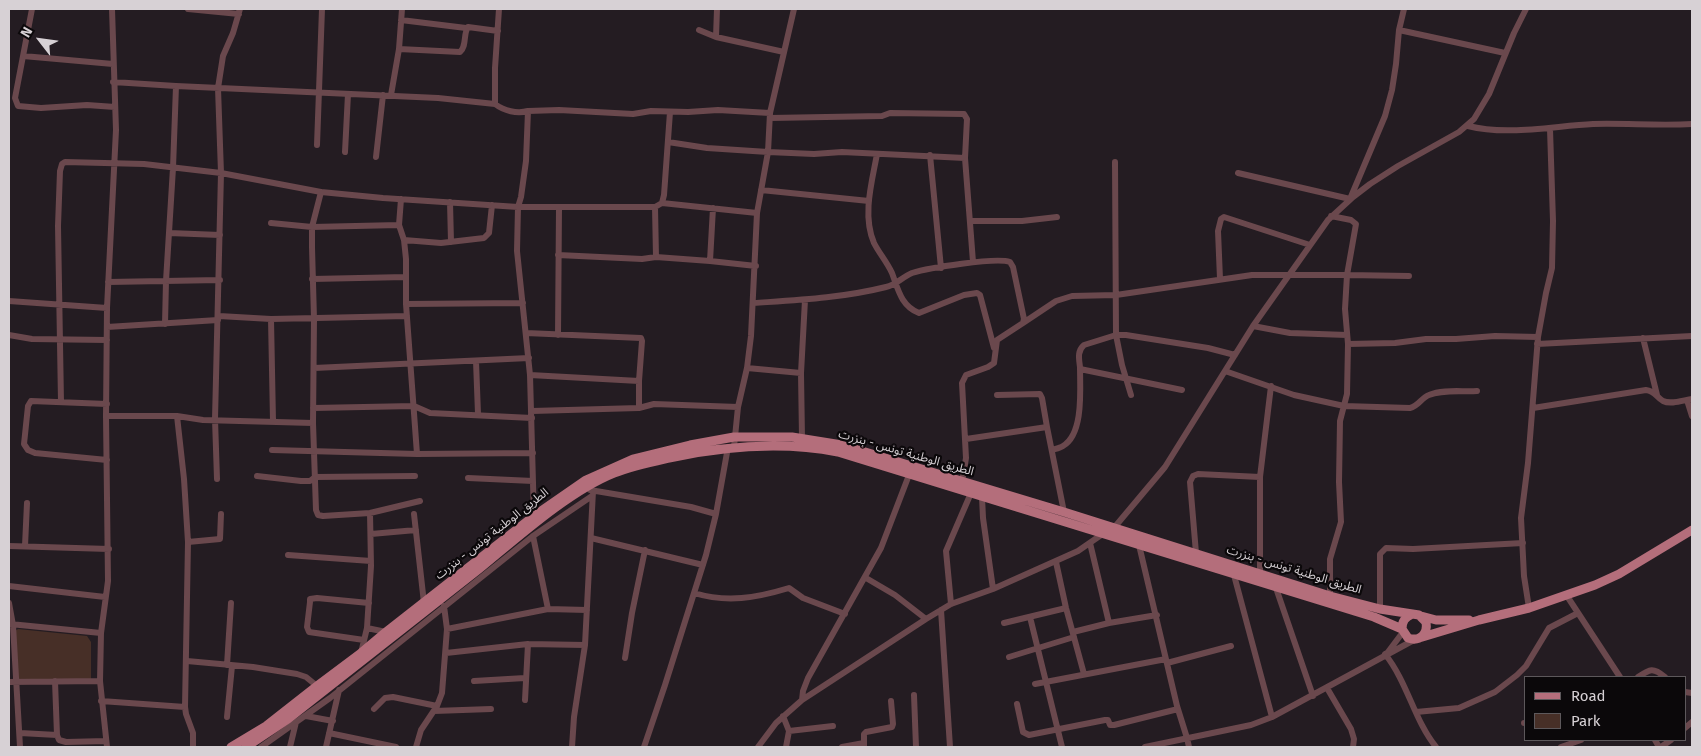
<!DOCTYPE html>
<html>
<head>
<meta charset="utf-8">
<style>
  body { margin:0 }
  #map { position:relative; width:1701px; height:756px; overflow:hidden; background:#241c22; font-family:"Fira Sans",sans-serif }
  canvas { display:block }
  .frame { position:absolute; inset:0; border:10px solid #d7d1d5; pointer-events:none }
  .legend { position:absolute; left:1524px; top:676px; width:162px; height:65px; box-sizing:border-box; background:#0b080a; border:1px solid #5d585b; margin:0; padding:6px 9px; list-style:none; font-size:15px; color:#d7d1d5 }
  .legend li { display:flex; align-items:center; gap:10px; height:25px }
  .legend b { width:25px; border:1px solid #5d585b }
  .north { position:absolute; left:15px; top:15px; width:50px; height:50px; -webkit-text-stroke:4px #0b080a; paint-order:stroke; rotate:300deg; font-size:14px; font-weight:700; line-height:20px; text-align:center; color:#d7d1d5 }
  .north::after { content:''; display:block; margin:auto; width:18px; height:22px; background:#d7d1d5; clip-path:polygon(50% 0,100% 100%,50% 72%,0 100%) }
</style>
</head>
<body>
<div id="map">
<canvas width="1701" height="756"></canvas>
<div class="frame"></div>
<ul class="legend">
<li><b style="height:6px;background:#b46e7b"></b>Road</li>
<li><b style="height:14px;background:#472f27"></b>Park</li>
</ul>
<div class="north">N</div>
</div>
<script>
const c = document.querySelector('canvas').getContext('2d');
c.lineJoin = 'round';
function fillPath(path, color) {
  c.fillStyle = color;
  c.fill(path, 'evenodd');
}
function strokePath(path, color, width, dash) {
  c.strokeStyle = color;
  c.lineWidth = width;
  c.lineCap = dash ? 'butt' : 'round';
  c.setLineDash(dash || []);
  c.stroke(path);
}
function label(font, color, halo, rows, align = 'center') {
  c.font = font + ' "Fira Sans","Noto Sans Arabic",sans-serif';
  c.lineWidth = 4.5;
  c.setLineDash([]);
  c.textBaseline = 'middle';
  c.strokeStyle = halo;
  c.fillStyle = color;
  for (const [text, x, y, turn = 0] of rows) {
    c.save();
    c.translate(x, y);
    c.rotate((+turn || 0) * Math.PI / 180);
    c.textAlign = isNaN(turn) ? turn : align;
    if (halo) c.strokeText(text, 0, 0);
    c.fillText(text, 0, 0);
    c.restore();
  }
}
fillPath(new Path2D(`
  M18,629L87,636L91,642V681L18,679L15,631Z`), '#472f27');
strokePath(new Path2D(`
  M32,9L15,98L18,106L41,108L87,105L115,107
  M188,9L239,14
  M401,20L466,28
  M699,30L716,37L784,52
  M1399,30L1505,53
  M716,37L717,9
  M399,49L460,52C467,46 463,34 468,27L498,31
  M23,56L113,64
  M113,82L176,86L438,98L495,104C504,111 517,114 528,111L526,161L521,197L518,207L517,251L530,375L534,519
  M391,95L399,49L402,9
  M495,104V68L499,9
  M528,111L559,110L633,114L651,111L688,112L718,110L770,113
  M770,118L882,116L890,113L964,114L967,119L965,158
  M1468,126C1507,136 1553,126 1593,124C1626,123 1659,126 1692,124
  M668,142L707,148L768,152L814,154L842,152L965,158L973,262
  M317,145L322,9
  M345,152L348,94
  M877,154C872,182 862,215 874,243C879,253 887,262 892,273C898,289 901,306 919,313L964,295L977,293L980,295L994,348
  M930,155L941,268
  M376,157L383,95
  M1115,162L1116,335L1122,365L1131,395
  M1238,173L1350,199L1385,116L1392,90L1396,64L1399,30L1404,9
  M761,190L869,201
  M321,192L312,227V247L314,319L313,423L316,510L318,515L323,516L370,513L420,501
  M401,199L399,225L404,240L406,259V304L417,454
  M450,202L451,242
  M662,203L757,213
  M1331,216L1351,220L1356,224L1347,275L1409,276
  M970,221H1022L1057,217
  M271,223L312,227L399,225
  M169,233L220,235
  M404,240L441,243L484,238L489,233L492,205
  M558,255L642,259L656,257L655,207
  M656,257L710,261L756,266
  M710,261L713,208
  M312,279L406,277
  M1220,279L1218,231L1221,219L1224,217L1310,245
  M108,282L220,280
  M9,301L107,308
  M754,303C798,300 842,298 886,287C896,285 902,277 912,273C928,268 996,257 1010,262L1013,267L1024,319L1023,323L997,340L994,363L988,367L966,375L962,383L966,458L962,482
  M406,304L523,303
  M219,316L271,319L407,316
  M271,319L273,421
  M1023,323L1056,301L1072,296L1116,295L1252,275H1347L1345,309L1348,344L1347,394L1340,421L1339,482L1341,522L1330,559V596
  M165,324L166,281L173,168L176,86
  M1253,326L1290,333L1347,335
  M107,327L218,320
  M526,333L641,338L642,341L639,381V408
  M9,335L32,339L107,340
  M558,335L559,208
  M1643,338L1657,395
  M1348,344L1395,343L1426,339H1456L1495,336L1538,337
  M1537,344L1692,336
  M476,361L478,414
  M314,368L529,358
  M747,368L801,373
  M1080,369L1182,390
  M1225,371L1294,395L1344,406L1410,408C1419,406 1421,398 1429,395C1443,389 1462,392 1477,391
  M530,375L639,381
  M997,395L1040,394L1042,398L1047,427
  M1687,400L1692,416
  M61,402L58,226L60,171L62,164L65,162L144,164L221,173L321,192L383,198L518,207H655L662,203L664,195L670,112
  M107,404L31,401L28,406L24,444L28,450L35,453L107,460
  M313,408L414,406L430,413L532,418
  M1533,408L1646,390C1655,391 1656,397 1663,401C1671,405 1684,400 1692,399
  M532,411L639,408L654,404L738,407
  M106,416H177L203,420L313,423
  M177,416L184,479L188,542L185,707L186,714L193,733V747
  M802,438L801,373L805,300
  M966,439L1047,427L1064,512
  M734,447L738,407L747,368L751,336L757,213L768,152L770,113L794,9
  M272,450L417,454L533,453
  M1052,450C1055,449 1060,448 1063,446C1084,434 1080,389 1080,367C1079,359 1077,351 1084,345L1116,335H1126L1208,348L1235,355
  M257,476L301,481H310L315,477L415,476
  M468,478L533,481
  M217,479L215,419L221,173L218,88L223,56L233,33L240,9
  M590,490L691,507L716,514
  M982,497L983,518L993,589
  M414,514L424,603
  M1113,529L1165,467L1253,326L1328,220L1353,197L1370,184L1398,166L1459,132L1474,119L1489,94L1514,33L1526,9
  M371,534L416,530
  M533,536L548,609
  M591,538L703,565
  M188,542L220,539L221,514
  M1090,543L1109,623
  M1139,545L1177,706L1187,738L1189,747
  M9,546L109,549
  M25,546L27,503
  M1196,553L1190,482L1193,476L1198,474L1260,477
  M288,555L371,561
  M1056,562L1066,608L1084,674
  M1260,574V477L1271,386
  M1234,575L1272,717
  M866,578L895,595L926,619
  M9,586L105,597
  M1276,588L1313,696
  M694,593C727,603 756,598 789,588L803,598L845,614
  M1567,596L1620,677
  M9,603L13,625L20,747
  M951,604L946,551L971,493
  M1529,608L1524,576L1521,518L1528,463L1538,337L1546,293L1552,268L1553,221L1550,129
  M1380,609V554L1386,548L1413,549L1523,543
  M941,610L950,747
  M1030,617L1062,747
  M1004,623L1066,608
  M10,624L101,633
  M367,628L371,566L370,513
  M447,629L548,609L587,610
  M1073,632L1109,623L1157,615
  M364,640L309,632L307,627L310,602V599L317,598L369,603
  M1388,652L1403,632
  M361,653L367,628L386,632
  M446,653L528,644L585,645
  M1385,654C1408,683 1414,720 1436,747
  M1009,657L1074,637
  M625,658L632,613L645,550
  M187,661L253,667L297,674L306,677L317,686
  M1167,663L1231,646
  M227,665L231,603
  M1638,677C1650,669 1653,667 1665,677
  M55,681L57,735
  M474,681L525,678
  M9,682L100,681
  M1035,684L1166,659
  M1327,688L1351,729L1354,739L1353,747
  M1685,692L1692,693
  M914,695L916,747
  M525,700L528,644
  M802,700L803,691L808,678L881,548L909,475
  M101,701L185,707
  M1017,704L1023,732L1029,735L1105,720H1108L1110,725H1114L1178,709
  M374,709L385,698L393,697L437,706
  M434,711L491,709
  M1416,712L1459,708L1495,692L1517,675L1526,666L1549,628L1578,613
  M306,716L333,721
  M783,716L789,731L786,747
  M227,717L232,666
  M1524,723H1525
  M1685,728L1692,722
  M789,731L833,726
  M20,733L57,735L59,740L66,742L106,741
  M329,733L396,747
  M1655,740L1659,747
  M107,747L100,681L101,633L108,581L106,416L107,308L116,130L112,9
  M261,747L330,698L533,536L592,496
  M290,747L296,722
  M326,747L339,690
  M416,747L421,730L437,706L442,693L447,629L444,606
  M572,747L574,717L585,645L593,491
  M644,747L665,685L706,555L716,514L728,447
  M758,747L776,723L802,700L926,619L951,604L993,589L1078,551L1104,533
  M842,747L864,743
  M864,747V734L866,732L892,727L893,724L891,701
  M1145,747L1251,725L1272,717L1414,640
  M1561,747L1581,740
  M1661,747L1671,740`), '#6a484d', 6);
strokePath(new Path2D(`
  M1421,616L1436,620H1469
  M1419,638L1479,620L1529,608L1595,585L1619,574L1692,530
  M231,747L266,726L317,686L361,653L386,632L534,516L586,480L633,459L690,445L734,437H792L842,445L1064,512L1330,596L1380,609L1419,615L1426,622C1428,634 1420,642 1408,638L1402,629C1402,621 1405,617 1412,614
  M246,747L288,719C352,669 415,619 479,569C518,537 569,491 614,473C632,466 651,462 669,458C725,446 781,441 838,452L1374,617L1402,629`), '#b46e7b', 9);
label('12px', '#d7d1d5', '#0b080a', [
  ["الطريق الوطنية تونس - بنزرت",906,453,16],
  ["الطريق الوطنية تونس - بنزرت",492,534,-38],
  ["الطريق الوطنية تونس - بنزرت",1294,570,17]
]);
</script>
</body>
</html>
